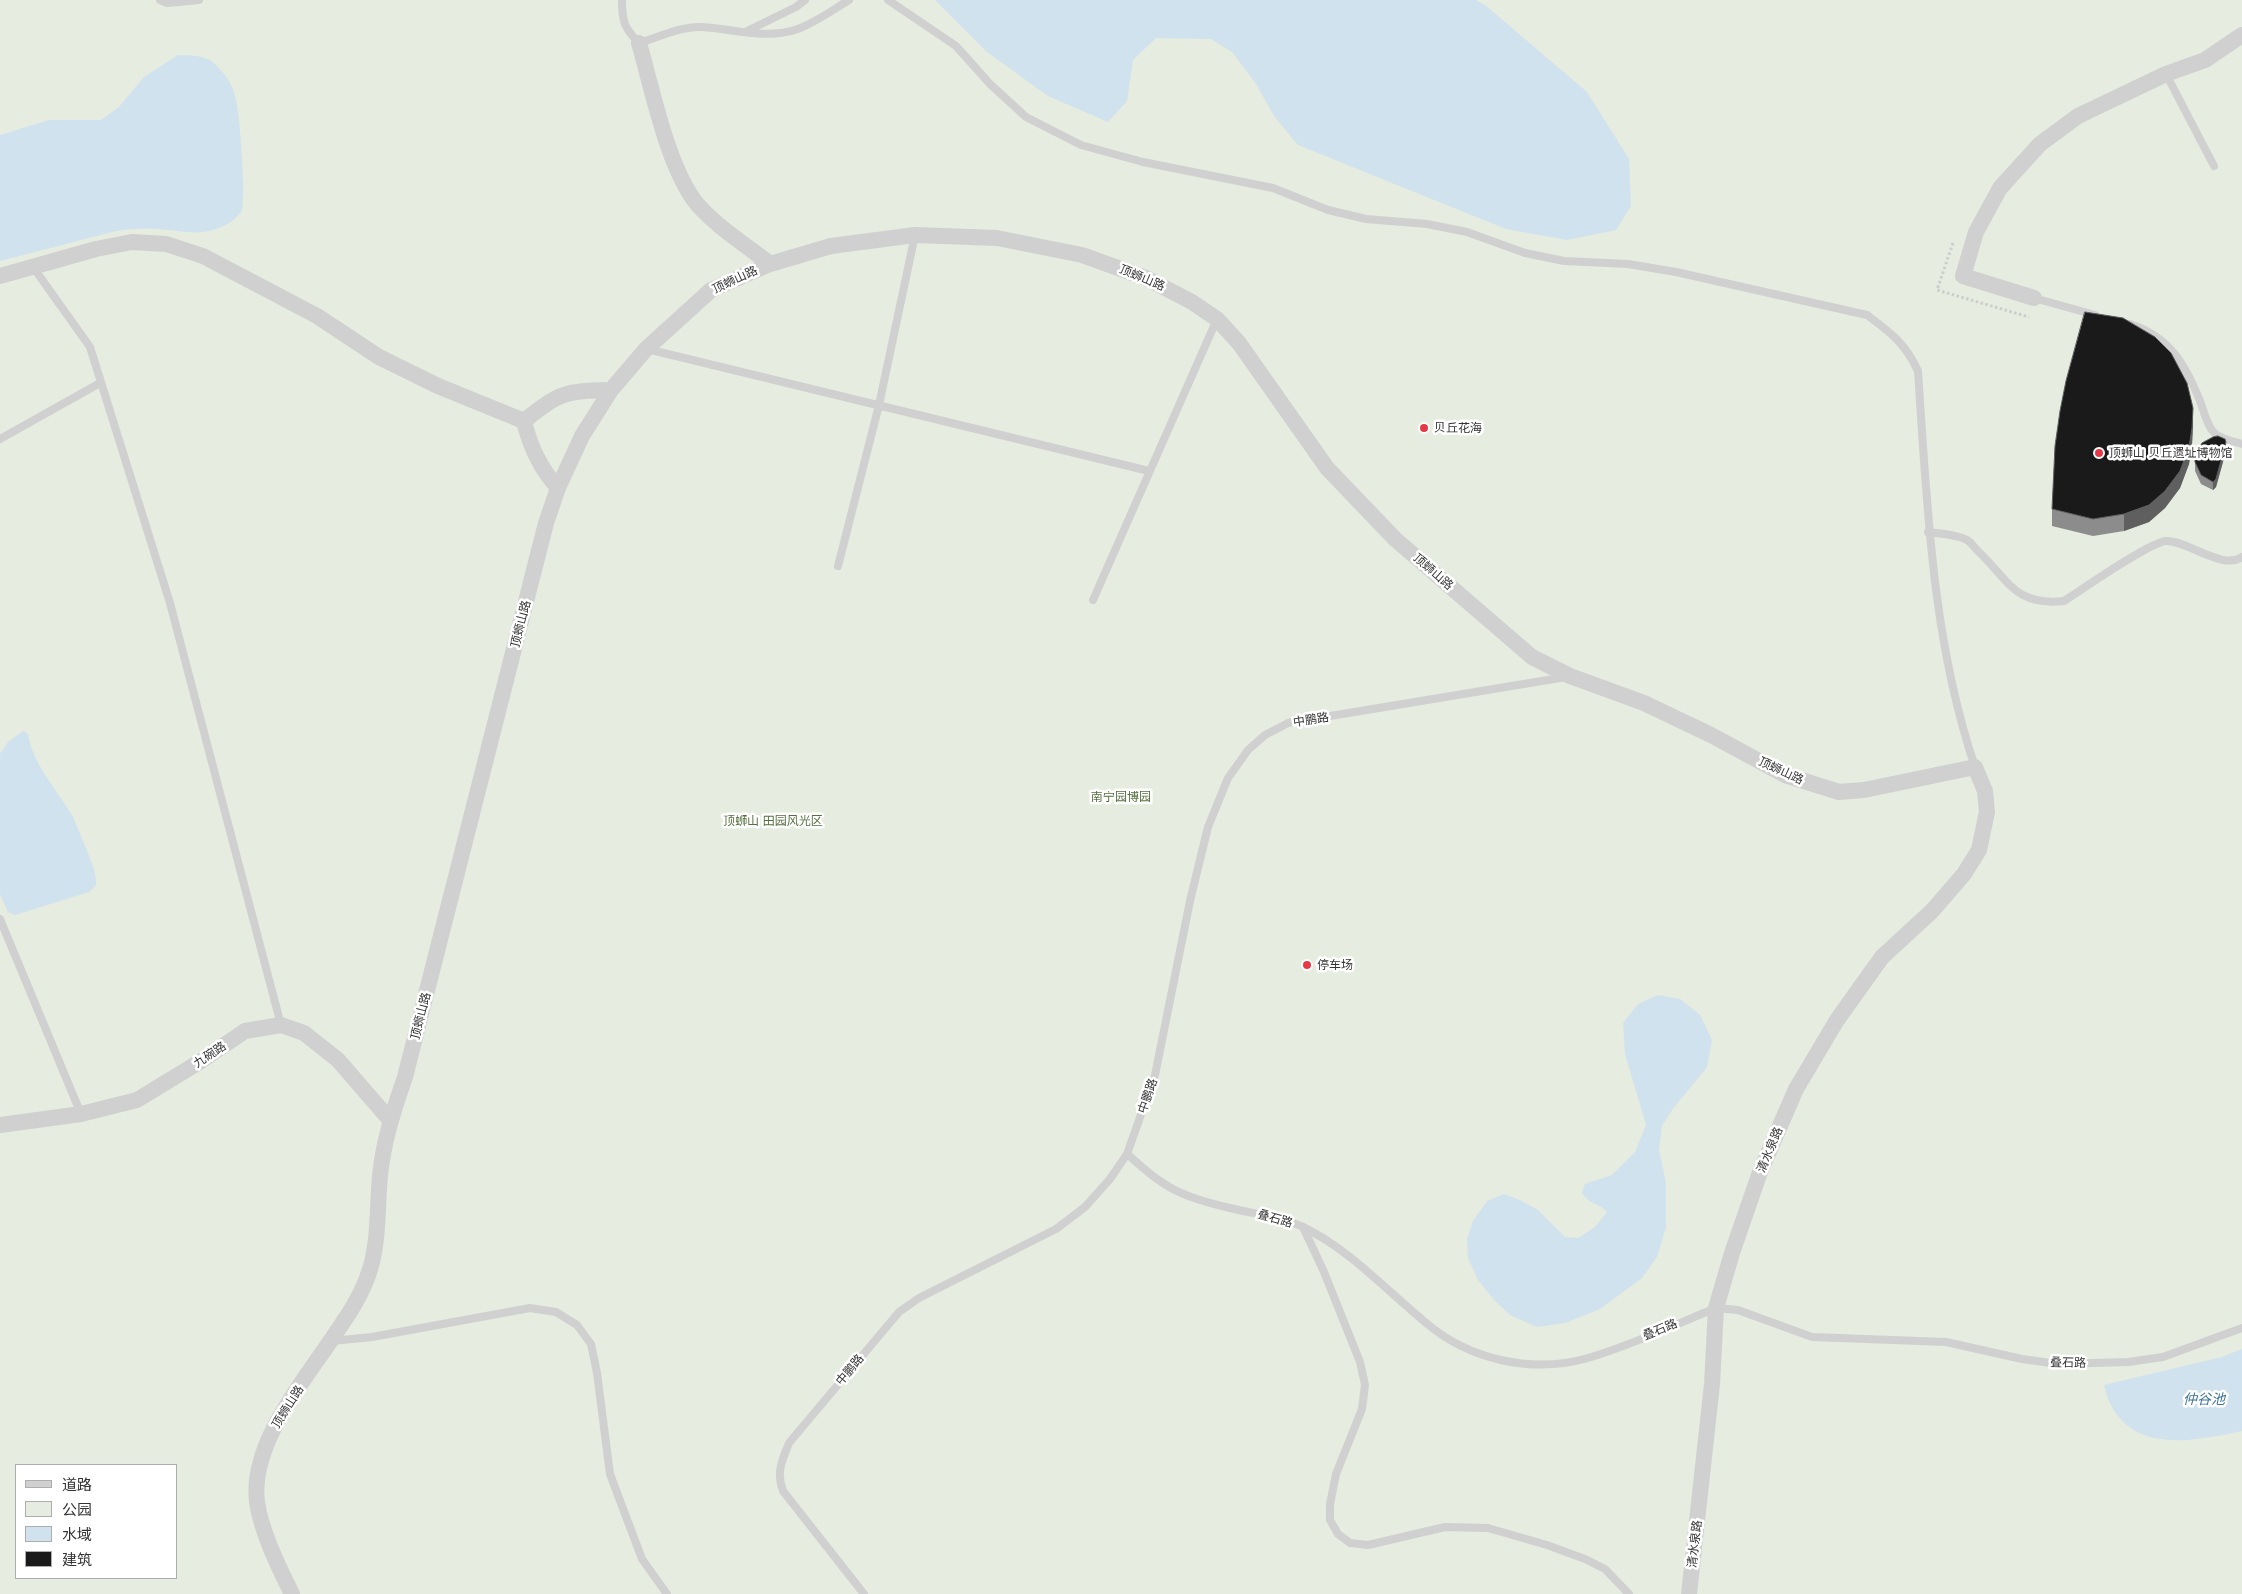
<!DOCTYPE html>
<html>
<head>
<meta charset="utf-8">
<style>
  body { margin:0 }
  #map { position:relative; width:2242px; height:1594px; overflow:hidden; background:#fff; font-family:Inter,"Noto Sans SC",sans-serif }
  canvas { display:block }
  .legend { position:absolute; left:15px; top:1464px; width:162px; height:115px; box-sizing:border-box; background:#fff; border:1px solid #adadad; margin:0; padding:6px 9px; list-style:none; font-size:15px; color:#333 }
  .legend li { display:flex; align-items:center; gap:10px; height:25px }
  .legend b { width:25px; border:1px solid #adadad }
</style>
</head>
<body>
<div id="map">
<canvas width="2242" height="1594"></canvas>
<ul class="legend">
<li><b style="height:6px;background:#d0d0d0"></b>道路</li>
<li><b style="height:14px;background:#e6ecdf"></b>公园</li>
<li><b style="height:14px;background:#cfe2ee"></b>水域</li>
<li><b style="height:14px;background:#1a1a1a"></b>建筑</li>
</ul>
</div>
<script>
const c = document.querySelector('canvas').getContext('2d');
c.lineJoin = 'round';
function fillPath(path, color) {
  c.fillStyle = color;
  c.fill(path, 'evenodd');
}
function strokePath(path, color, width, dash) {
  c.strokeStyle = color;
  c.lineWidth = width;
  c.lineCap = dash ? 'butt' : 'round';
  c.setLineDash(dash || []);
  c.stroke(path);
}
function label(font, color, halo, rows, align = 'center') {
  c.font = font + ' Inter,"Noto Sans SC",sans-serif';
  c.lineWidth = 5;
  c.setLineDash([]);
  c.textBaseline = 'middle';
  c.strokeStyle = halo;
  c.fillStyle = color;
  for (const [text, x, y, turn = 0] of rows) {
    c.save();
    c.translate(x, y);
    c.rotate((+turn || 0) * Math.PI / 180);
    c.textAlign = isNaN(turn) ? turn : align;
    if (halo) c.strokeText(text, 0, 0);
    c.fillText(text, 0, 0);
    c.restore();
  }
}
fillPath(new Path2D(`
  M0,0H2242V1594H0ZM16,1465H176V1578H16Z`), '#e6ecdf');
fillPath(new Path2D(`
  M935,0H1476L1485,5L1587,92L1629,159L1631,206L1616,230L1567,240L1506,229L1298,145L1274,116L1256,84L1232,52L1211,39L1156,38L1133,60L1127,101L1108,122L1048,96L987,52Z
  M178,55C190,55 206,55 215,64C224,73 232,83 235,96C240,110 246,198 242,210C240,214 233,221 229,223C203,238 185,231 158,229C144,228 130,229 116,231L0,261V135L49,120H101L119,107L144,77Z
  M23,731L28,734C33,763 53,785 68,809C76,820 80,836 86,848C90,859 97,873 96,885L89,892L15,915L8,912L0,894V754L8,742Z
  M1658,995L1680,999L1700,1015L1712,1040L1707,1067L1672,1110L1662,1126L1659,1150L1666,1183V1227L1657,1257L1642,1278L1600,1309L1565,1323L1537,1327L1510,1315L1494,1300L1478,1280L1468,1258L1467,1239L1473,1221L1487,1201L1504,1194L1520,1200L1538,1210L1565,1237L1578,1238L1595,1227L1607,1212C1598,1202 1591,1206 1582,1193L1585,1184L1612,1175L1635,1152L1646,1125L1625,1054L1623,1023L1638,1004Z
  M2242,1349V1431C2199,1440 2138,1454 2112,1407C2108,1401 2106,1392 2104,1385L2222,1357Z`), '#cfe2ee');
strokePath(new Path2D(`
  M1953,243L1937,290L2029,317`), '#cdcdcd', 3, [2.5, 2.5]);
strokePath(new Path2D(`
  M160,0L167,3L199,0
  M622,0C622,21 624,28 639,43C659,37 681,26 702,27C734,29 766,40 798,29C816,22 833,10 849,0
  M888,0L956,46L990,84L1026,117L1081,145L1143,162L1273,188L1328,210L1366,219L1427,224L1467,232L1525,253L1564,261L1628,264L1676,272L1867,315C1891,333 1905,343 1918,371C1927,504 1932,640 1975,767
  M745,32L796,7L805,0
  M2166,74L2214,166
  M33,267L90,347L170,603L281,1025
  M2034,298L2095,315
  M2130,324C2170,337 2185,364 2200,401C2203,409 2206,421 2211,429C2218,439 2232,441 2242,444
  M647,349L1149,471
  M0,439L100,383
  M1928,532C1941,534 1956,534 1967,540C1972,543 1976,550 1981,554C2010,583 2017,606 2064,601C2083,589 2148,543 2166,541C2186,540 2224,571 2242,557
  M838,566L879,405L915,235
  M1093,600L1217,319
  M0,919L81,1114
  M1127,1154C1139,1164 1150,1175 1163,1183C1181,1196 1208,1203 1230,1208C1254,1214 1279,1216 1303,1227C1349,1249 1386,1290 1425,1322C1469,1360 1532,1374 1588,1358C1632,1345 1674,1325 1716,1308L1738,1310L1812,1337L1946,1342L2022,1359L2058,1364L2128,1362L2163,1357L2242,1328
  M1303,1227L1324,1272L1360,1362L1365,1385L1362,1409L1336,1474L1330,1504V1520L1338,1534L1350,1543L1368,1545L1445,1527L1488,1528L1547,1545L1585,1559L1605,1569L1629,1594
  M332,1341L372,1337L530,1308L556,1312L577,1325L591,1344L597,1373L610,1474L642,1559L667,1594
  M864,1594L783,1491C776,1473 782,1460 789,1443L899,1312L919,1298L1056,1229L1085,1207L1110,1179L1127,1154L1155,1075L1190,901L1208,827L1228,778L1248,750L1265,735L1288,723L1566,677`), '#d0d0d0', 8);
strokePath(new Path2D(`
  M639,43C652,88 668,169 697,204C717,227 746,245 770,264
  M0,276L96,249L132,242L166,244L203,256L317,316L379,357L438,386L524,421C560,392 565,391 611,390
  M2034,298L1963,276L1976,232L2000,188L2040,144L2078,116L2166,74L2205,60L2242,35
  M524,421C530,447 540,468 558,488
  M0,1125L81,1114L137,1100L201,1061L245,1031L281,1025L304,1033L338,1060L390,1120
  M292,1594C279,1568 261,1531 257,1502C250,1446 300,1386 329,1343C346,1318 363,1295 371,1266C379,1237 377,1206 380,1176C383,1142 394,1109 405,1077L546,523L558,488L582,436L611,390L646,349L711,290L770,264L831,246L915,235L997,238L1082,255L1146,278L1192,302L1217,319L1239,343L1327,468L1395,539L1532,657L1570,676L1644,703L1711,735L1785,775L1839,792L1864,790L1975,767L1985,791L1987,812L1979,850L1964,874L1932,911L1882,957L1837,1020L1796,1089L1760,1172L1732,1253L1716,1308L1712,1384L1689,1594`), '#d0d0d0', 16);
fillPath(new Path2D(`
  M2193,425L2192,445L2189,464L2180,488L2165,508L2149,522L2124,531L2093,536L2052,526V509Z
  M2226,451L2216,487L2213,490L2201,484L2195,471V456Z`), '#8c8c8c');
fillPath(new Path2D(`
  M2193,408V425L2192,445L2189,464L2180,488L2165,508L2149,522L2124,531V514Z
  M2226,442V451L2216,487L2213,490V482Z`), '#5f5f5f');
const building = new Path2D(`
  M2085,312L2123,318L2155,337L2171,353L2187,383L2193,408L2192,428L2189,447L2180,471L2165,491L2149,505L2124,514L2093,519L2052,509L2055,446L2060,411L2066,381Z
  M2218,436L2225,439L2226,442L2216,479L2213,482L2201,475L2195,462V456L2202,443L2213,437Z`);
fillPath(building, '#1a1a1a');
strokePath(building, '#5f5f5f', 1);
for (const [x, y, r, color] of [
  [1424,428,5,"#e63946"],
  [2099,453,5,"#e63946"],
  [1307,965,5,"#e63946"]
]) {
  const dot = new Path2D();
  dot.arc(x, y, r, 0, 2 * Math.PI);
  c.fillStyle = color;
  c.fill(dot);
  strokePath(dot, '#fff', 2);
}
label('12px', '#333', '#fff', [
  ["顶蛳山路",1142,278,23],
  ["顶蛳山路",735,280,-25],
  ["顶蛳山路",1433,572,41],
  ["顶蛳山路",521,624,-76],
  ["中鹏路",1311,720,-9],
  ["顶蛳山路",1781,771,25],
  ["顶蛳山路",421,1016,-76],
  ["九碗路",210,1055,-34],
  ["中鹏路",1148,1096,-71],
  ["清水泉路",1770,1150,-67],
  ["叠石路",1275,1219,16],
  ["叠石路",1660,1330,-22],
  ["叠石路",2068,1363,1],
  ["中鹏路",850,1370,-50],
  ["顶蛳山路",288,1407,-58],
  ["清水泉路",1695,1544,-83]
]);
label('12px', '#333', '#fff', [
  ["贝丘花海",1434,428],
  ["顶蛳山 贝丘遗址博物馆",2109,453],
  ["停车场",1317,965]
], 'left');
label('12px', '#56703f', '#fff', [
  ["南宁园博园",1121,797],
  ["顶蛳山 田园风光区",773,821]
]);
label('italic 14px', '#3f7597', '#fff', [
  ["仲谷池",2204,1400]
]);
</script>
</body>
</html>
